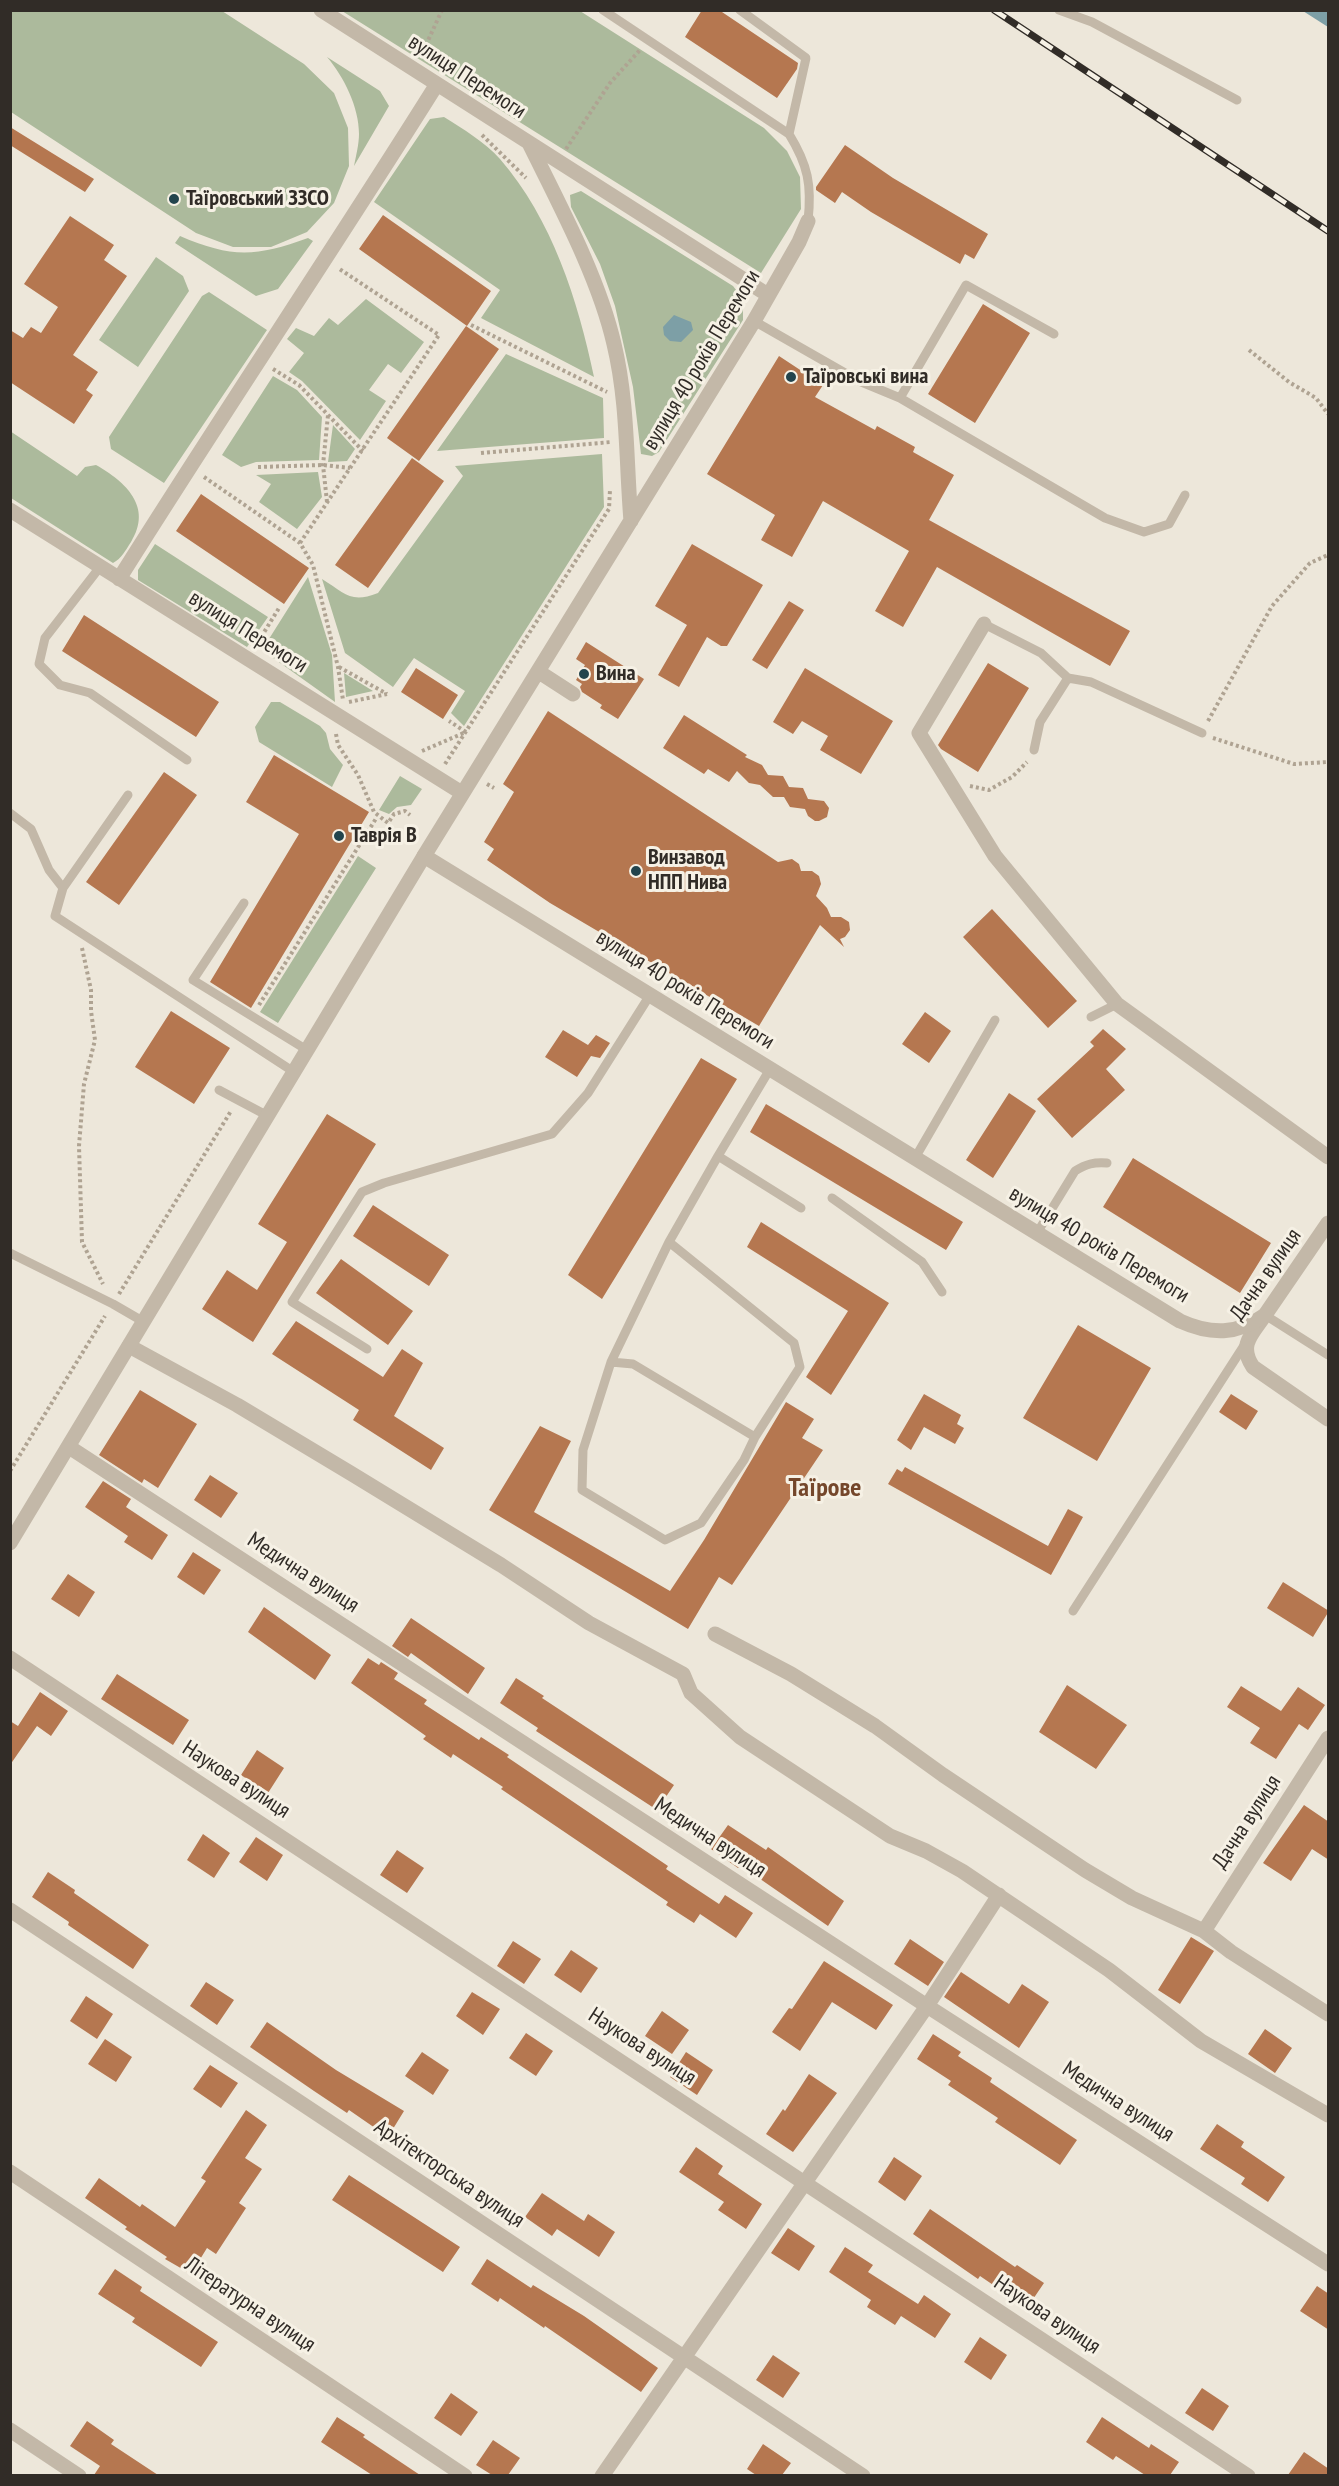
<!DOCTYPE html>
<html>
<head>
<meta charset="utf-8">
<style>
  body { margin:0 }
  #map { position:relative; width:1339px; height:2486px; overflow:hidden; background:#ede7da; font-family:"PT Sans Narrow",sans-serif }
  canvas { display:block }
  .frame { position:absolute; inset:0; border:12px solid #312c27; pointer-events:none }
</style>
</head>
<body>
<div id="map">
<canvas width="1339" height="2486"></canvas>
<div class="frame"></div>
</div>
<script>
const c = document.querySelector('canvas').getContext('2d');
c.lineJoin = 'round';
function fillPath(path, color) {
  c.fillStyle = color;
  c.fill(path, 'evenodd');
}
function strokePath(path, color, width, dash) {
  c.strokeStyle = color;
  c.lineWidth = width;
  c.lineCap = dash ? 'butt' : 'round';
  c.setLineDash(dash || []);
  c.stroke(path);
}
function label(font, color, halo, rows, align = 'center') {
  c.font = font + ' "PT Sans Narrow",sans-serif';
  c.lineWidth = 6;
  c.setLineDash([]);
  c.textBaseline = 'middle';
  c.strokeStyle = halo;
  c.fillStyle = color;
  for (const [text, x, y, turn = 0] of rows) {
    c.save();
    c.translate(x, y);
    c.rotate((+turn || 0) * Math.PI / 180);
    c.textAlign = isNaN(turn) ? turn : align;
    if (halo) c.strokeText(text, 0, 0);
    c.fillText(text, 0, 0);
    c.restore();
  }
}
fillPath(new Path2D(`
  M10,11H222L304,64L334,93L348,128L349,166L334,203L307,232L271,247H233L196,233L11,112Z
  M342,11H580L764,128L787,151L800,177L801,209L761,273Z
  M327,57L380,91L389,106L354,166C356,156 359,144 359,134C359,107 344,77 327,57Z
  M444,117C463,129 485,142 500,159C552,219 578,300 594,377L481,318L500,290L374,202L430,119Z
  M581,191L733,286L743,299V320L659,452L652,456L641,454L633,387L615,306L600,264L571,207L570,195Z
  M180,236C231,258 256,257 308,238L313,241L278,289L256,296L175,243Z
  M156,257L183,276L189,291L138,367L99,340Z
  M209,292L267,330L164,483L111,449L109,437L202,296Z
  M366,299L424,342L401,373L388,364L369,390L386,401L360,440L302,381L289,372L304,353L287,339L296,328L314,336L329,318L338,325Z
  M506,354L603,398L604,438L437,451Z
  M273,376L297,390L322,417L319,460L256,462L241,467L222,455Z
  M333,425L355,449L347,461L328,462Z
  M10,431L77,476L85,467L96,465C126,482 153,507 131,542C125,551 122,558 113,563L11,498Z
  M602,454L604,507L464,726L451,713L465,691L414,658L393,687L345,653L322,579C345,593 350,604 378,593L463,476L455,466Z
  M318,472L322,497L297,529L259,502L271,484L256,475Z
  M155,544L268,617L247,647L138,580V570Z
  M308,577L332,655L335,702L262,650Z
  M344,673L373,691L346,697Z
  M271,702H280L320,726L326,733L330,749L343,765L332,787L259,742L255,727Z
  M400,776L422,789L411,805L397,807L389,814L379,810Z
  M358,856L376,868L278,1023L260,1012Z`), '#acba9c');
fillPath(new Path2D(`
  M1303,11H1328V27Z
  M674,315L691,322L693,330L681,342L670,341L664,335L663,327Z`), '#7d9fa6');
fillPath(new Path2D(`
  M702,10H719L798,63L797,69L777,98L685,37Z
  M10,127L94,179L85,192L10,145Z
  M845,145L893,178L988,234L974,259L965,254L960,264L871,212L842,192L835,203L816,190V187Z
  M383,215L491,291L467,326L359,249Z
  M70,216L114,245L104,260L127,276L73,355L98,372L86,390L93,395L74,424L10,382V330L23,338L31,327L41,333L58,307L24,284Z
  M983,304L1030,333L975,423L928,394Z
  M466,326L499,349L419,461L387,438Z
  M779,356L823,385L815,397L875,430L877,426L915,447L913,452L954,475L929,520L1130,631L1110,666L937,567L903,627L875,611L909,551L823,501L792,557L761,540L775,515L707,474Z
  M412,458L444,481L368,588L335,565Z
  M201,494L309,568L284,604L176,531Z
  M692,544L763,585L727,646H721L707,637L679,687L658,675L687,625L655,606Z
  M789,601L804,610L767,669L752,660Z
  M84,615L219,702L196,737L62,651Z
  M586,642L644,679L618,719L600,708L602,705L582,692L580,687L582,684L576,680L585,665L576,659Z
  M988,663L1029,688L978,772L941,749L938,745Z
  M416,668L458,695L443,719L401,692Z
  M805,668L893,721L861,774L820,750L828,736L802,721L793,734L773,722Z
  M548,711L778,862L792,859L799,864L801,871H812L819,876L821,884L816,896L827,908L831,917H841L849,922L850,930L845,937L840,939L844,947L820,925L759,1026L550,903L487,860L494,849L484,842L514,792L503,784Z
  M684,715L747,755L745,757L762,765L768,775L783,776L789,787L803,788L808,799L824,801L829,808L827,817L819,821H815L808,816L805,809L790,807L784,797H773L760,785L749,783L737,771L729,782L708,769L704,774L663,748Z
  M274,755L369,812L251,1008L210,982L299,834L246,802Z
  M164,772L197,795L119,905L86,882Z
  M992,909L1077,1001L1048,1028L963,937Z
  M171,1011L230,1048L194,1104L135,1067Z
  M925,1012L951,1031L929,1063L902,1044Z
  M1103,1029L1126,1049L1106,1069L1125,1090L1072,1138L1037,1099L1094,1046L1090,1042Z
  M563,1030L588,1045L596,1035L610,1043L600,1058L591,1056L577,1077L545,1057Z
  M701,1058L737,1079L602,1299L568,1275Z
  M1009,1093L1036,1111L993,1178L966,1160Z
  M766,1104L963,1222L946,1250L750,1132Z
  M327,1114L376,1144L253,1342L202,1309L227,1270L257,1290L287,1242L258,1224Z
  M1133,1158L1271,1243L1240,1293L1103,1207Z
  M373,1205L449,1255L429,1286L353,1236Z
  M761,1222L889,1303L831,1395L806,1377L848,1311L747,1247Z
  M341,1259L413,1311L388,1345L316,1293Z
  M296,1321L383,1377L402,1349L423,1363L394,1416L444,1448L431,1470L353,1420L359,1410L272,1354Z
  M1078,1325L1151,1368L1097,1461L1023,1418Z
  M140,1390L197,1424L158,1488L144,1479L142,1483L99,1455Z
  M924,1394L961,1415L957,1424L964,1428L955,1444L924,1427L911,1450L897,1440Z
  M1231,1394L1258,1411L1246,1430L1219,1412Z
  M786,1402L814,1419L802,1438L823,1450L732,1585L719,1577L688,1629L489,1510L540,1426L571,1441L534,1512L670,1591L704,1540Z
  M905,1467L1048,1546L1068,1509L1083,1517L1051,1575L888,1484L897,1469L902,1472Z
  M210,1475L238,1493L221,1518L194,1500Z
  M103,1481L131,1499L126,1507L168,1535L152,1560L124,1542L128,1536L85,1507Z
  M193,1552L221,1570L204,1595L177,1577Z
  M68,1574L95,1592L79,1617L51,1599Z
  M1283,1582L1329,1611L1313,1637L1267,1608Z
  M264,1607L331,1655L315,1680L248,1632Z
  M411,1618L485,1668L468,1694L411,1653L408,1657L392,1646Z
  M368,1658L379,1665L381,1662L398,1673L394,1679L427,1700L424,1704L479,1740L481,1737L509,1755L507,1757L668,1866L666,1869L719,1904L725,1895L753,1913L736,1938L700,1914L694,1923L666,1905L668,1902L501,1789L503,1787L453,1754L451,1758L423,1739L426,1736L351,1683Z
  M117,1674L189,1720L173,1745L101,1699Z
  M516,1678L544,1696L542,1698L674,1785L657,1810L536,1731L538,1728L500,1703Z
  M1067,1685L1127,1725L1096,1769L1039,1732Z
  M1241,1686L1281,1711L1298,1687L1325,1705L1308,1730L1299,1724L1276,1759L1250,1743L1260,1728L1227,1707Z
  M40,1692L68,1711L51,1736L37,1726L10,1765V1721L18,1726Z
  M257,1750L284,1768L268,1793L241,1775Z
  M1304,1805L1329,1822V1860L1312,1849L1291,1881L1263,1863Z
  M728,1825L766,1850L768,1847L844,1901L828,1926L740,1865L738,1868L711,1849Z
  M203,1834L230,1853L214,1878L187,1860Z
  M256,1837L283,1855L267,1881L239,1862Z
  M397,1850L424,1868L407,1893L380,1875Z
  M48,1872L75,1890L74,1893L149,1945L133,1969L68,1925L69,1922L32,1897Z
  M1191,1937L1214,1951L1180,2004L1158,1990Z
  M910,1939L944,1962L928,1986L894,1964Z
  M513,1941L541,1959L524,1984L497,1966Z
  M571,1950L598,1968L581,1993L554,1975Z
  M824,1961L893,2005L876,2030L832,2002L800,2051L772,2032L789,2008L792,2009Z
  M961,1972L1009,2004L1022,1984L1049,2002L1019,2048L944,1997Z
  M206,1982L234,2000L217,2025L190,2006Z
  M472,1992L500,2009L483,2035L456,2016Z
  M86,1996L113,2014L97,2039L70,2021Z
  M662,2011L689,2030L672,2054L645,2036Z
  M267,2022L336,2070L404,2111L388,2137L349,2110L347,2113L314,2091L250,2047Z
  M1265,2029L1292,2048L1275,2073L1248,2054Z
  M526,2033L553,2051L536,2076L509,2058Z
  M933,2034L961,2052L958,2056L992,2078L990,2082L1077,2140L1060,2165L995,2122L998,2118L948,2085L951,2081L917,2059Z
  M105,2039L132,2057L116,2082L88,2064Z
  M422,2052L449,2070L433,2095L405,2076Z
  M686,2052L713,2070L697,2095L670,2077Z
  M210,2065L238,2083L221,2108L193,2089Z
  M809,2074L837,2093L793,2152L766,2134L783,2109L785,2111Z
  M246,2110L267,2125L245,2158L262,2169L239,2203L246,2208L216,2254L207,2248L191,2274L165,2259L167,2257L125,2229L127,2227L85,2198L99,2178L140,2207L142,2204L175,2227L206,2181L201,2178Z
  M1217,2124L1244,2142L1241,2147L1285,2177L1268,2202L1241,2184L1245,2178L1200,2149Z
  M696,2147L723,2166L718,2174L762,2204L746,2229L718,2210L724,2202L679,2172Z
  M894,2157L922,2176L905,2201L878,2182Z
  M349,2175L460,2247L443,2272L332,2200Z
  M542,2193L584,2221L588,2214L615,2232L599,2257L557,2229L552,2236L525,2217Z
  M930,2209L1015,2267L1017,2265L1044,2283L1027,2308L980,2276L978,2279L913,2234Z
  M788,2228L815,2246L799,2271L771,2253Z
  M845,2247L873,2265L868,2272L918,2304L924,2295L951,2314L935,2338L901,2316L895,2325L867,2307L871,2300L829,2272Z
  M487,2259L531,2288L533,2285L584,2316L658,2368L641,2392L545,2326L544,2328L500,2298L498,2302L471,2284Z
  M115,2269L142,2287L140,2291L218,2342L201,2367L132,2322L135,2318L98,2294Z
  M1317,2286L1329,2294V2330L1300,2311Z
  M980,2337L1007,2355L991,2380L964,2362Z
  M773,2355L800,2373L783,2398L756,2380Z
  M1202,2388L1229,2406L1213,2431L1185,2413Z
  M451,2393L478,2412L461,2436L434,2418Z
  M337,2417L365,2435L363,2437L420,2475H372L321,2442Z
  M1102,2417L1149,2448L1151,2444L1179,2462L1170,2475H1145L1116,2456L1113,2460L1086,2442Z
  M87,2421L114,2440L111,2444L158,2475H94L100,2466L70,2446Z
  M493,2440L520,2458L508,2475H492L476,2465Z
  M763,2444L791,2463L782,2475H756L747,2469Z
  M1304,2452L1329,2469V2475H1288Z`), '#b57750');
strokePath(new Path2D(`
  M421,56L442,10
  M482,135L526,178
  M566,149L610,83L640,50
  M471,325L607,392
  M1249,350L1289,382L1316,398L1328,414
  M273,369L299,385L363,451
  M481,453L611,442
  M258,467L323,465L350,468
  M204,477L300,543L313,565L338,667L343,700
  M327,502L323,465L328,415
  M300,543L439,335L338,268
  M255,647L279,608
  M339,667L387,694
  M349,702L387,694
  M1208,721L1272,606L1310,563L1328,555
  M336,734L338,745L358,775L374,812L388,823L394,814L405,811L410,815
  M1213,738L1294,764L1328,762
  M422,751L466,732L449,721
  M445,764L609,509L610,490
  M487,784L494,788
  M970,786L989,790L1012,777L1027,762
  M82,948L91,990V1011L95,1040L84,1084L79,1146L82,1242L103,1284
  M259,1005L377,817
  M119,1294L231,1111
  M10,1471L105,1316`), '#afa392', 4, [3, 3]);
strokePath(new Path2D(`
  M603,10L789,134C808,165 812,185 808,221
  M740,10L806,58L789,134
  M1059,10L1092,22L1237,100
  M754,321L859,381L900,398L1105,518L1144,532L1169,524L1185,495
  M900,398L966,285L1054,334
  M100,567L45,638L39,664L60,685L90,693L187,760
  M984,624L1041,653L1068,678L1040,722L1034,750
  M1068,678L1091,682L1202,733
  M128,795L63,888L55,916L294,1072
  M10,813L31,829L49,870L63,888
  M244,903L193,980L307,1050
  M1091,1017L1117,1004
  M770,1069L718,1156L801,1208
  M219,1090L268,1116
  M915,1158L995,1020
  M832,1198L922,1262L942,1292
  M1037,1233L1075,1171C1086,1164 1094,1162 1107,1163
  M669,1242L611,1362L583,1450L582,1490L665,1540L701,1523L744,1460L755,1437L800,1367L794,1343L669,1242L718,1156
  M10,1253L113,1304L144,1322
  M1265,1315L1328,1355
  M367,1349L292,1302L362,1192L384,1183L552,1134L588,1093L650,995
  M611,1362L633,1364L755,1437
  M1073,1611L1245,1344`), '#c3b8a8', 9);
strokePath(new Path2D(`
  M321,10L768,295
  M529,143C559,204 599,278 614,344C628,402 626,462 631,521
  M10,510L462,793
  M119,579C223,413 333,250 437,84
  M984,624L919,733L995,856L1117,1004L1328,1157
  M539,672L573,694
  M424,856L754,321L799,242L808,221
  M1265,1315C1252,1334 1238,1345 1253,1367L1328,1419
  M129,1346L237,1405L352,1474L501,1565L589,1623L683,1674L691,1693L740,1737L890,1836L926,1851L962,1871L1109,1970L1201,2041L1328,2115
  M69,1447L927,2006L1328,2264
  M715,1634L791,1674L875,1726L943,1775L1085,1870L1132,1898L1204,1931L1231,1952L1328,2014
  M10,1658L1248,2476
  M10,1910L863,2476
  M1204,1931L1328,1738
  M10,2172L465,2476
  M10,2430L79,2476
  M602,2476L927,2006L999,1895`), '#c3b8a8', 15);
strokePath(new Path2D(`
  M10,1543L424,856L1180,1321C1211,1335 1237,1335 1265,1315L1328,1223`), '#c3b8a8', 15);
const rail = new Path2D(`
  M994,10L1328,231`);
strokePath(rail, '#312c27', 7);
strokePath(rail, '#f6f1e5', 4.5, [14]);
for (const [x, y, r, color] of [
  [174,199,6,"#22444d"],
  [791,377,6,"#22444d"],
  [584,674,6,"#22444d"],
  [339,836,6,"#22444d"],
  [636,871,6,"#22444d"]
]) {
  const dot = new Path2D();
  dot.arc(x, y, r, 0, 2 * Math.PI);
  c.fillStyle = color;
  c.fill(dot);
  strokePath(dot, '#f6f1e5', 2);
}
label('22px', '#312c27', '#f6f1e5', [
  ["вулиця Перемоги",467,77,33],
  ["вулиця 40 років Перемоги",702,360,-59],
  ["вулиця Перемоги",248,632,32],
  ["вулиця 40 років Перемоги",685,990,32],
  ["вулиця 40 років Перемоги",1099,1245,31],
  ["Дачна вулиця",1266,1275,-55],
  ["Медична вулиця",303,1573,33],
  ["Наукова вулиця",236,1780,33],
  ["Дачна вулиця",1247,1822,-57],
  ["Медична вулиця",710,1838,33],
  ["Наукова вулиця",642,2047,33],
  ["Медична вулиця",1118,2102,33],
  ["Архітекторська вулиця",449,2174,34],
  ["Літературна вулиця",250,2305,34],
  ["Наукова вулиця",1047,2315,34]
]);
label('bold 22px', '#312c27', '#f6f1e5', [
  ["Таїровський ЗЗСО",186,199],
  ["Таїровські вина",803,377],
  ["Вина",596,674],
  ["Таврія В",351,836],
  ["Винзавод",648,858],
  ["НПП Нива",648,883]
], 'left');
label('bold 26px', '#75472b', '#f6f1e5', [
  ["Таїрове",825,1489]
]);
</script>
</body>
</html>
